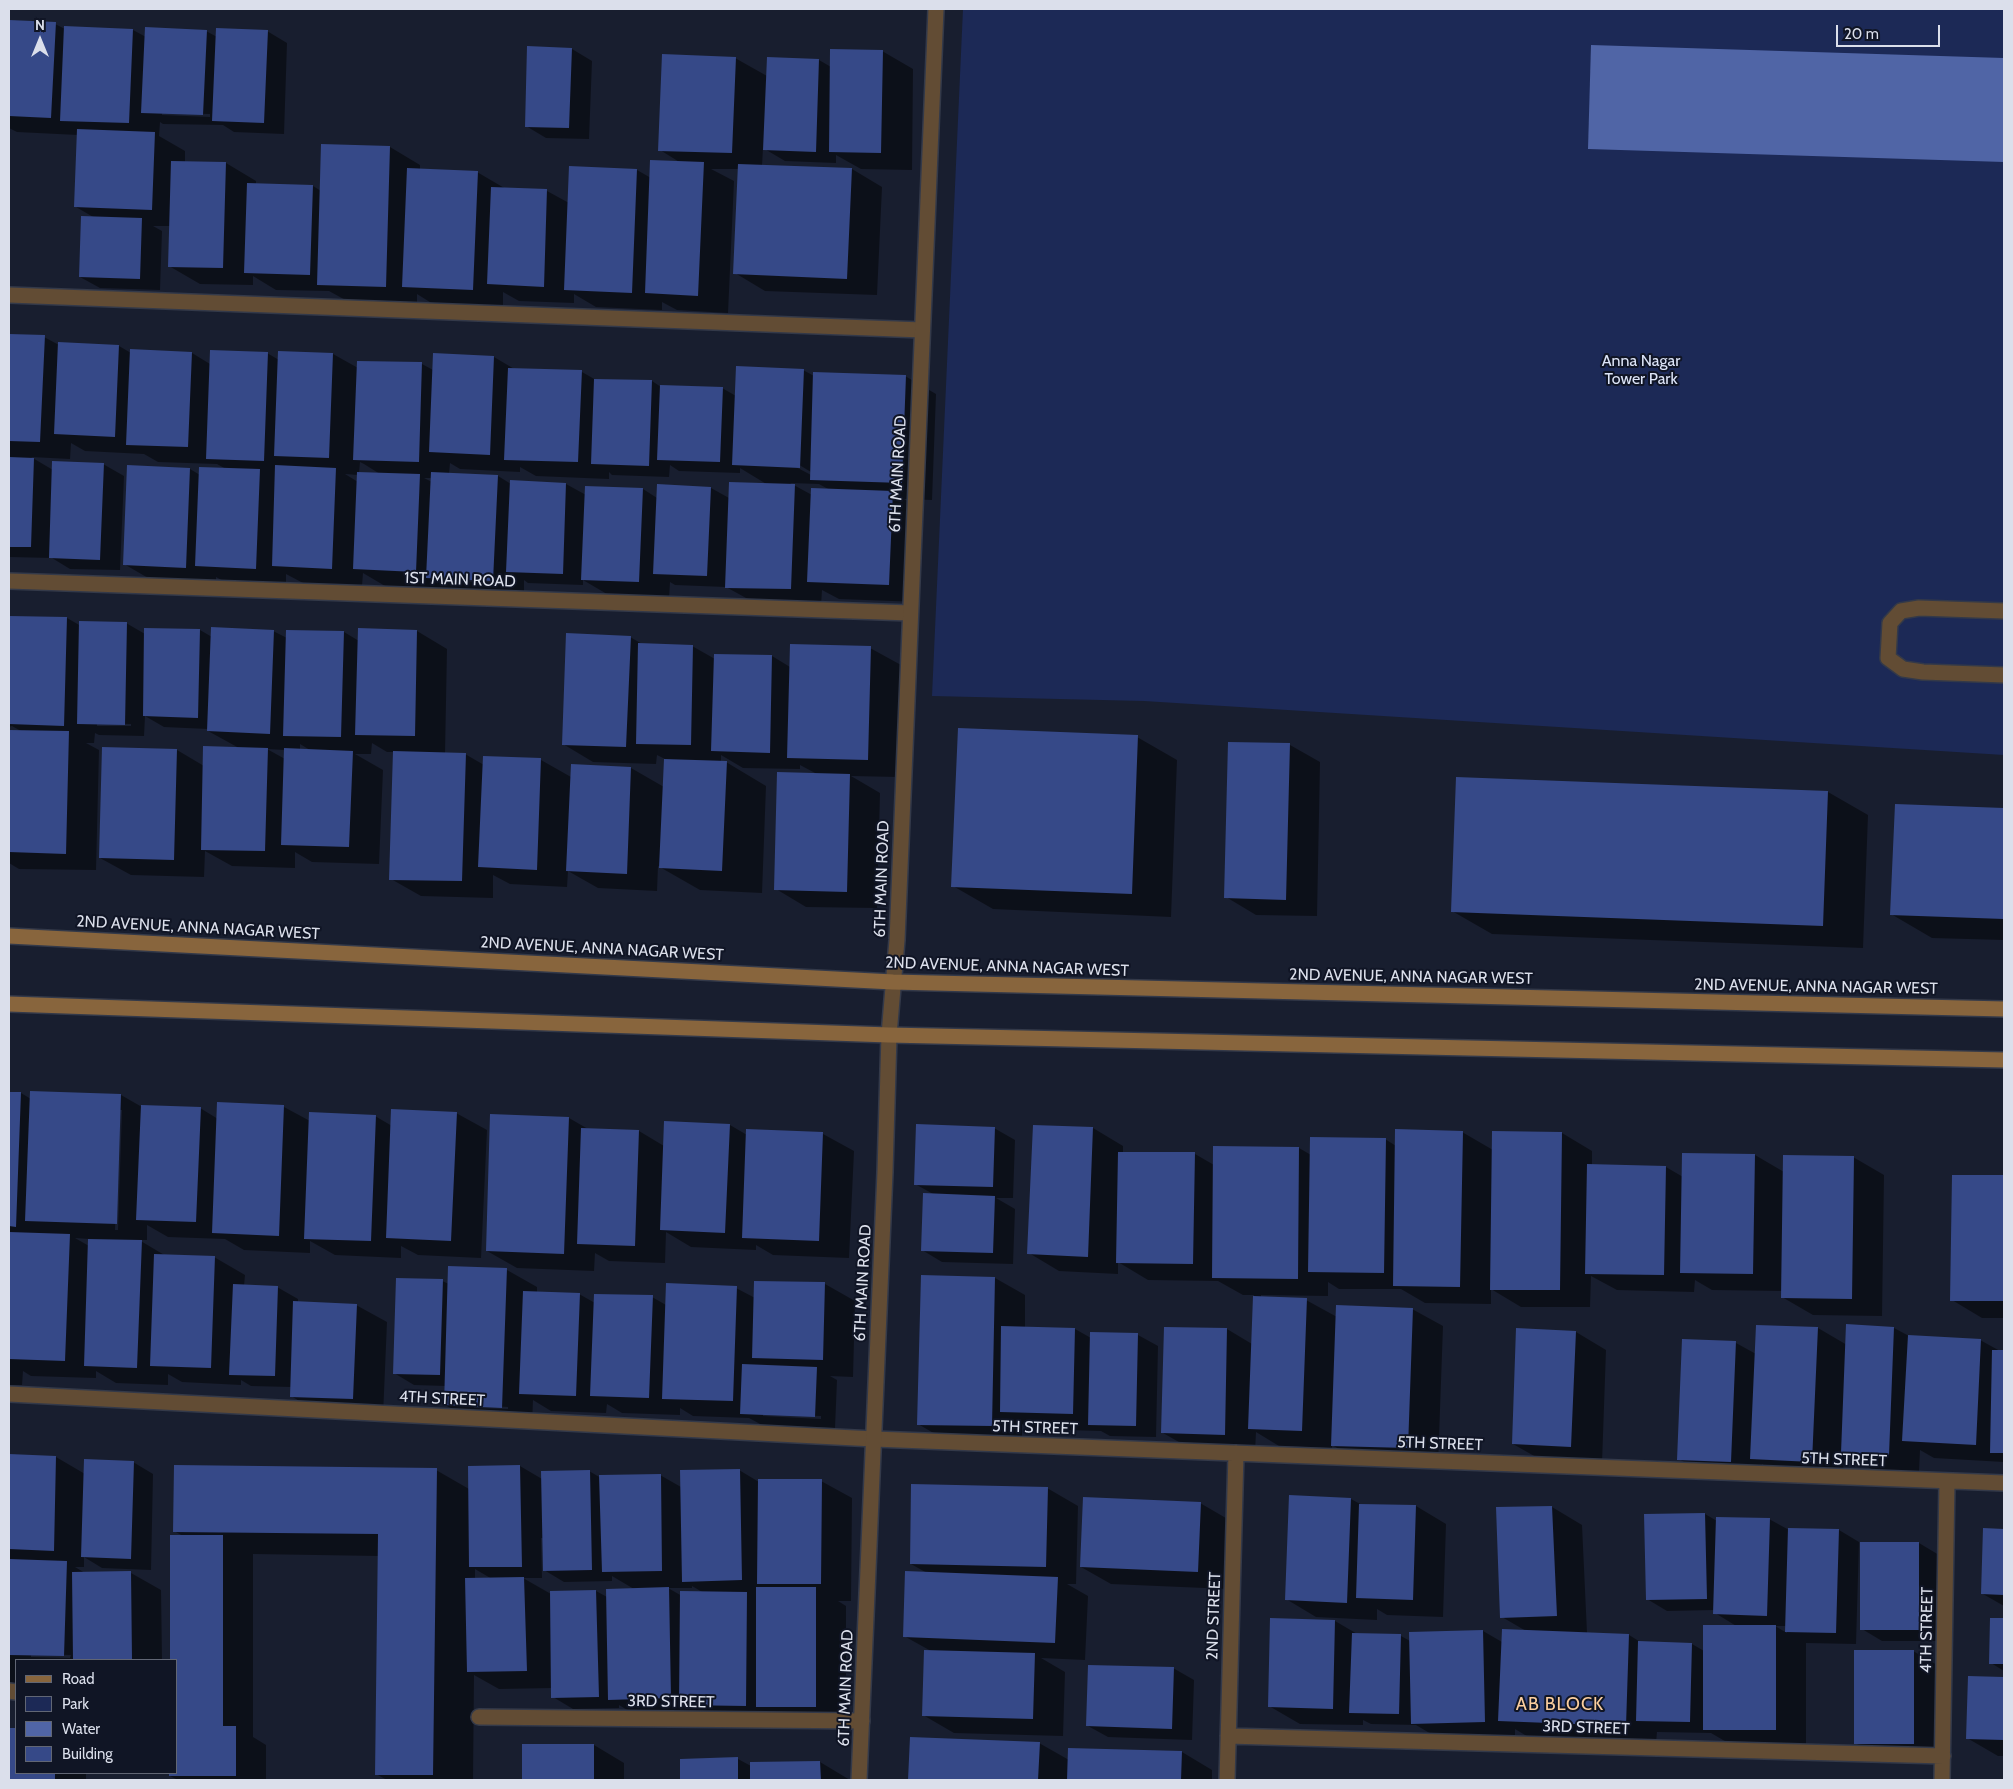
<!DOCTYPE html>
<html>
<head>
<meta charset="utf-8">
<style>
  body { margin:0 }
  #map { position:relative; width:2013px; height:1789px; overflow:hidden; background:#181e2f; font-family:Cabin,sans-serif }
  canvas { display:block }
  .frame { position:absolute; inset:0; border:10px solid #dbdfeb; pointer-events:none }
  .legend { position:absolute; left:15px; top:1659px; width:162px; height:115px; box-sizing:border-box; background:#101525; border:1px solid #616674; margin:0; padding:6px 9px; list-style:none; font-size:15px; color:#dbdfeb }
  .legend li { display:flex; align-items:center; gap:10px; height:25px }
  .legend b { width:25px; border:1px solid #616674 }
  .north { position:absolute; left:15px; top:15px; width:50px; height:50px; -webkit-text-stroke:4px #101525; paint-order:stroke; rotate:0deg; font-size:14px; font-weight:700; line-height:20px; text-align:center; color:#dbdfeb }
  .north::after { content:''; display:block; margin:auto; width:18px; height:22px; background:#dbdfeb; clip-path:polygon(50% 0,100% 100%,50% 72%,0 100%) }
  .scale { position:absolute; left:1836px; top:25px; width:104px; height:22px; box-sizing:border-box; border:2px solid #dbdfeb; border-top:0; padding-left:6px; font-size:15px; line-height:18px; white-space:nowrap; color:#dbdfeb; -webkit-text-stroke:4px #101525; paint-order:stroke }
</style>
</head>
<body>
<div id="map">
<canvas width="2013" height="1789"></canvas>
<div class="frame"></div>
<ul class="legend">
<li><b style="height:6px;background:#88653d"></b>Road</li>
<li><b style="height:14px;background:#1c2956"></b>Park</li>
<li><b style="height:14px;background:#5065a6"></b>Water</li>
<li><b style="height:14px;background:#364988"></b>Building</li>
</ul>
<div class="north">N</div>
<div class="scale">20 m</div>
</div>
<script>
const c = document.querySelector('canvas').getContext('2d');
c.lineJoin = 'round';
function fillPath(path, color) {
  c.fillStyle = color;
  c.fill(path, 'evenodd');
}
function strokePath(path, color, width, dash) {
  c.strokeStyle = color;
  c.lineWidth = width;
  c.lineCap = dash ? 'butt' : 'round';
  c.setLineDash(dash || []);
  c.stroke(path);
}
function label(font, color, halo, rows, align = 'center') {
  c.font = font + ' Cabin,sans-serif';
  c.lineWidth = 4;
  c.setLineDash([]);
  c.textBaseline = 'middle';
  c.strokeStyle = halo;
  c.fillStyle = color;
  for (const [text, x, y, turn = 0] of rows) {
    c.save();
    c.translate(x, y);
    c.rotate((+turn || 0) * Math.PI / 180);
    c.textAlign = isNaN(turn) ? turn : align;
    if (halo) c.strokeText(text, 0, 0);
    c.fillText(text, 0, 0);
    c.restore();
  }
}
fillPath(new Path2D(`
  M963,9H2004V755L1144,701L932,696Z`), '#1c2956');
fillPath(new Path2D(`
  M1591,45L2004,58V162L1588,149Z`), '#5065a6');
fillPath(new Path2D(`
  M9,22L55,24L65,29L133,30L146,37L206,31L217,37L267,31L287,43L284,134L234,132L223,125L163,124L160,122L159,136L185,151V162L226,163L256,181V185L313,186L321,191L322,145L390,147L420,165V170L477,172L506,189L547,191L569,203L637,170L651,178L681,163L660,150L735,58L767,76L819,60L831,67L882,51L913,69L912,170L861,169L836,155V163L785,161L763,148L762,166L852,169L882,187L877,295L765,291L735,273L739,169H711L734,181L728,313L677,310L662,302V310L596,307L574,294V303L519,301L503,292V307L433,304L417,294V304L349,302L329,291L276,290L253,276V285L200,284L169,266L170,226H153L162,231L160,290L100,288L80,277L95,218L76,207L78,135L17,132L9,128ZM162,113L210,114V117L162,115Z
  M572,49L592,61L589,139L546,138L526,126Z
  M9,335L44,337L59,345L119,346L131,353H192L210,364L267,353L279,360L333,354L358,368V362L422,364L433,370L494,357L516,370L582,372L596,380L652,381L661,387L722,388L736,396L803,370L814,376H905L936,394L932,500L904,499L923,510L919,602L839,599L822,590L821,606L757,604L726,587L675,585L670,582L669,599L612,597L583,580V585L528,583L524,580V598L458,595L446,588L385,586L363,573L362,586L303,583L286,574V585L227,583L216,577V584L155,582L124,564L190,469L200,475L226,469L217,464L158,462L144,454L85,451L71,443L70,459L31,457L53,470L103,464L124,476L120,570L70,569L52,558L9,557ZM360,462L364,464L380,474L359,473ZM450,463L460,469L520,472V467L536,476L609,479V472L612,475L669,477L670,465L679,471L740,473V468L768,485L729,498L711,488L658,486L657,498L643,489L586,495L566,484H511L498,476L449,474ZM796,463L811,472V475L794,466ZM345,474L358,475V482ZM424,478H432V482ZM790,483L819,484L830,490L812,495ZM457,579L500,580V583L457,581Z
  M67,618L81,626L126,623L145,634L200,630L212,637L273,631L287,638L344,632L359,641V630L417,631L447,649L445,754H465L484,765L541,760L571,777L572,765L631,768L664,787L665,759L657,755L656,764L593,762L563,744L630,637L644,645L692,646L715,659L772,656L790,667L870,648L901,665L898,777L851,776L880,793L877,908L806,907L776,889L817,774L800,765V769L743,768L721,755V762H726L766,786L762,893L700,890L658,866L657,891L598,888L568,871L567,887L510,884L493,875V898L421,896L391,879L394,752H387L372,743L371,754H355L383,770L379,864L312,862L295,852V868L232,866L205,851L204,877L131,875L100,858L177,750L204,766L239,748L208,731V729L164,727L145,716L144,736L99,735L95,733L94,743H86L99,750L96,870L19,869L9,863V731H21L12,726L9,727V639ZM97,723L131,724V726H97ZM300,744L310,750H300ZM267,749L285,750V759Z
  M1137,737L1177,760L1171,917L993,909L953,886Z
  M1230,743L1290,745L1320,762L1317,916L1256,915L1226,897Z
  M1828,792L1868,815L1863,948L1492,934L1452,911Z
  M1896,805L2004,809V940L1932,938L1891,914Z
  M9,1093H21L31,1099L121,1095L142,1107L200,1108L218,1119L219,1104L284,1107L310,1121L375,1116L392,1126L456,1113L487,1130L481,1258L418,1255L401,1246V1258L335,1255L310,1241V1253L244,1250L225,1239L168,1237L147,1225V1240H139L166,1256L214,1257L245,1275L244,1286L277,1287L298,1299V1303L356,1305L387,1322L383,1416L321,1414L291,1396V1387L251,1386L241,1380V1385L182,1382L168,1374V1385L116,1383L96,1371V1378L31,1376L23,1371L22,1385H9ZM119,1110H122L118,1230H115ZM75,1238L89,1239V1246Z
  M569,1118L588,1129L639,1131L664,1146L730,1125L747,1135L748,1130L823,1134L854,1151L849,1258L773,1255L756,1245V1250L691,1247L666,1232L665,1263L609,1261L595,1253L594,1271L517,1268L487,1251Z
  M994,1128L1015,1140L1013,1198H996L1015,1209L1013,1264L942,1262L922,1250L935,1195L915,1184Z
  M1093,1128L1123,1146V1153L1195,1154L1214,1165V1147L1299,1148L1311,1155L1385,1139L1396,1146L1462,1132L1493,1150V1132L1562,1133L1592,1151V1166L1666,1167L1683,1177L1755,1155L1784,1172L1853,1157L1884,1175L1882,1316L1813,1315L1782,1297V1291L1712,1290L1695,1280L1694,1292L1617,1290L1591,1276L1590,1307H1521L1491,1289V1304L1425,1303L1401,1289H1339L1328,1282V1296L1261,1295V1298L1306,1300L1337,1317L1412,1309L1443,1326L1438,1465L1363,1463L1332,1445V1448L1279,1446L1256,1432L1255,1452L1193,1450L1163,1433L1227,1329L1252,1344L1254,1295H1243L1218,1281L1148,1280L1118,1262V1274L1059,1271L1029,1253Z
  M1953,1176H2004V1318H1982L1952,1300Z
  M507,1270L537,1287V1293L579,1294L595,1303L652,1297L666,1305L736,1288L755,1298L825,1284L855,1301L853,1377L830,1376L837,1380L835,1428L762,1425L749,1418L693,1416L680,1408V1415L622,1413L607,1404L606,1413L551,1411L533,1400L532,1424L476,1422L445,1405L446,1386L414,1385L394,1373L442,1281L449,1284ZM474,1405L508,1407V1409L474,1408ZM763,1414L821,1416V1419L763,1416Z
  M995,1278L1025,1295V1328L1075,1329L1091,1338L1138,1335L1158,1346L1156,1437L1110,1436L1101,1431L1031,1429L1022,1424V1443L949,1442L918,1424Z
  M1818,1328L1847,1345L1894,1328L1909,1336L1980,1340L2000,1351L2004,1352V1462L1934,1458L1920,1450L1919,1472L1873,1470L1844,1453L1843,1478L1782,1476L1762,1464L1761,1479L1709,1477L1679,1459L1684,1340L1736,1343L1756,1354Z
  M1576,1332L1606,1350L1602,1463L1543,1461L1513,1444Z
  M9,1456L56,1457L85,1474L133,1462L153,1474L151,1570L102,1568L84,1557V1567H75L85,1573H131L161,1590L162,1660H16L15,1689H9ZM31,1654L71,1655L70,1658L31,1657Z
  M520,1466L542,1479L589,1471L601,1478L660,1475L681,1487L739,1470L759,1482L821,1481L852,1498L851,1601H838L846,1606V1724L639,1717L619,1705V1708L573,1709L553,1697V1688L499,1689L474,1675L473,1780H387L376,1774L379,1556L253,1554V1737L266,1745V1780H178L170,1776V1773H176V1660H171V1536H183L174,1531L436,1470L469,1489V1467ZM541,1538H544V1570L564,1582L612,1581V1576L634,1589L607,1597L596,1591L551,1592V1594L523,1578H542ZM475,1569L492,1579H475ZM692,1586L704,1593L682,1596L668,1588H692Z
  M1047,1488L1078,1506L1076,1584H1067L1088,1596L1085,1660L1041,1658L1065,1672L1063,1736L954,1733L923,1715L931,1651L904,1636L927,1573L911,1564Z
  M1351,1499L1362,1505L1416,1506L1446,1524L1443,1617L1387,1615L1377,1609V1620L1316,1617L1286,1599Z
  M1200,1503L1231,1521L1228,1589L1111,1584L1081,1567Z
  M1552,1507L1582,1525L1587,1633L1629,1635L1642,1643L1692,1644L1704,1651L1738,1627L1715,1613V1610L1667,1611L1647,1599L1705,1514L1717,1521L1769,1519L1789,1530H1839L1859,1542L1856,1644L1806,1643V1747H1735L1711,1733L1657,1732L1656,1743L1530,1738L1515,1729V1739L1443,1741L1416,1725L1371,1724L1363,1720V1725L1300,1724L1269,1706L1271,1619L1335,1621L1359,1635L1401,1636L1410,1641L1483,1631L1502,1642L1526,1631L1502,1617ZM1775,1626H1787V1633Z
  M1984,1529L2004,1530V1606L1983,1594Z
  M1919,1543L1939,1555V1641H1882L1862,1629Z
  M1992,1619H2004V1671L1991,1663Z
  M1913,1651L1944,1669V1760H1886L1855,1743Z
  M1173,1668L1194,1680L1192,1740L1108,1737L1088,1726Z
  M1969,1678L2004,1679V1756H1998L1967,1738Z
  M9,1729L16,1730V1773H86V1780H9Z
  M911,1738L1039,1743L1069,1760L1182,1752L1212,1770V1780H909Z
  M523,1745H594L624,1763V1780H523Z
  M738,1759L751,1766L820,1762L850,1780H681V1760Z`), '#0007');
fillPath(new Path2D(`
  M9,20L56,22L51,118L9,116Z
  M64,26L133,29L129,123L60,121Z
  M145,27L207,30L203,115L141,113Z
  M216,28L268,30L264,123L212,121Z
  M527,46L572,48L569,128L525,127Z
  M830,49L883,50L881,153L829,152Z
  M662,54L736,57L732,153L658,151Z
  M767,57L819,59L816,152L763,150Z
  M77,129L155,132L152,210L74,207Z
  M321,144L390,146L386,287L317,285Z
  M650,160L704,162L698,296L645,293Z
  M171,161L226,162L223,268L168,267Z
  M738,164L852,168L847,279L733,274Z
  M569,166L637,169L632,293L564,290Z
  M407,168L478,171L473,290L402,287Z
  M247,183L313,185L310,275L244,273Z
  M491,187L547,189L544,287L487,284Z
  M81,216L142,218L140,279L79,277Z
  M9,334L45,335L40,442L9,441Z
  M58,342L119,345L115,437L54,434Z
  M130,349L192,352L188,447L126,445Z
  M210,350L268,352L264,461L206,459Z
  M278,351L333,353L329,458L274,456Z
  M433,353L494,356L490,455L429,452Z
  M357,361L422,362L419,462L353,460Z
  M736,366L804,369L800,468L732,465Z
  M508,368L582,370L578,462L504,460Z
  M813,372L906,375L902,483L810,480Z
  M594,379L652,380L649,466L591,464Z
  M660,385L723,387L720,462L657,460Z
  M9,457L34,458L31,547H9Z
  M52,461L104,463L100,560L49,558Z
  M127,465L190,468L186,568L123,565Z
  M275,465L336,468L332,569L272,566Z
  M199,467L260,469L256,569L195,566Z
  M357,472L420,474L416,572L353,569Z
  M431,472L498,475L493,581L426,578Z
  M510,480L566,483L563,574L506,572Z
  M729,482L795,484L791,589L725,588Z
  M657,484L711,487L707,576L653,574Z
  M585,486L643,488L639,582L581,580Z
  M811,488L893,491L889,585L807,582Z
  M9,616L67,617L64,726L9,724Z
  M79,621L127,622L125,725L77,724Z
  M211,627L274,630L270,734L207,731Z
  M144,628L200,629L198,718L143,716Z
  M358,628L417,630L415,736L355,735Z
  M286,630L344,631L341,737L283,736Z
  M566,633L631,636L626,747L562,745Z
  M638,643L693,645L691,745L636,744Z
  M790,644L871,646L868,760L787,758Z
  M714,654L772,655L770,753L711,751Z
  M958,728L1138,735L1132,894L951,887Z
  M9,730L69,731L66,854L9,852Z
  M1228,742L1290,743L1286,900L1224,898Z
  M203,746L268,748L265,851L201,850Z
  M102,747L177,749L174,860L99,858Z
  M284,748L353,751L349,847L281,845Z
  M393,751L466,753L462,881L389,880Z
  M483,756L541,758L537,870L478,867Z
  M664,759L727,761L722,871L659,868Z
  M571,764L631,767L627,874L566,871Z
  M777,772L850,774L847,892L774,890Z
  M1456,777L1828,791L1823,926L1451,912Z
  M1895,804L2004,808V919L1890,915Z
  M30,1091L121,1094L117,1224L25,1221Z
  M9,1092H21L16,1227L9,1226Z
  M217,1102L284,1105L279,1236L212,1233Z
  M141,1105L201,1107L196,1222L136,1220Z
  M391,1109L457,1112L451,1241L386,1238Z
  M309,1112L376,1115L371,1241L304,1239Z
  M490,1114L569,1117L564,1254L486,1251Z
  M664,1121L730,1124L725,1233L660,1230Z
  M916,1124L995,1127L993,1187L914,1185Z
  M1033,1125L1093,1127L1088,1257L1027,1254Z
  M581,1128L639,1130L635,1246L577,1244Z
  M746,1129L823,1132L819,1241L742,1238Z
  M1395,1129L1463,1131L1460,1287L1393,1286Z
  M1492,1131L1562,1132L1560,1290H1490Z
  M1310,1137L1386,1138L1384,1273L1308,1272Z
  M1213,1146L1299,1147L1298,1279L1212,1278Z
  M1118,1152H1195L1193,1264L1116,1263Z
  M1682,1153L1755,1154L1753,1274L1680,1273Z
  M1783,1155L1854,1156L1852,1299L1781,1298Z
  M1587,1164L1666,1166L1664,1275L1585,1274Z
  M1952,1175H2004V1301H1950Z
  M923,1193L995,1196L993,1253L921,1251Z
  M9,1232L70,1234L65,1361L9,1359Z
  M88,1239L142,1240L137,1368L84,1366Z
  M154,1254L215,1256L211,1368L150,1366Z
  M448,1266L507,1268L502,1408L444,1405Z
  M921,1275L995,1277L992,1426L917,1425Z
  M396,1278L443,1279L440,1375L393,1374Z
  M754,1281L825,1282L823,1360L752,1358Z
  M666,1283L737,1286L733,1401L662,1399Z
  M233,1284L278,1286L275,1376L229,1375Z
  M523,1291L580,1293L576,1396L519,1394Z
  M594,1294L653,1295L649,1398L590,1396Z
  M1253,1296L1307,1298L1302,1431L1248,1429Z
  M293,1301L357,1304L353,1399L290,1397Z
  M1336,1305L1413,1308L1408,1448L1331,1446Z
  M1846,1324L1894,1327L1889,1455L1841,1453Z
  M1756,1325L1818,1327L1812,1462L1750,1459Z
  M1001,1326L1075,1328L1073,1414L1000,1412Z
  M1164,1327L1227,1328L1225,1435L1161,1433Z
  M1516,1328L1576,1331L1571,1447L1512,1444Z
  M1090,1332L1138,1333L1136,1426L1088,1425Z
  M1908,1335L1981,1339L1976,1445L1902,1441Z
  M1682,1339L1736,1341L1731,1462L1677,1460Z
  M1992,1350H2004V1453H1990Z
  M742,1364L817,1367L815,1417L740,1414Z
  M9,1454L56,1456L54,1551L9,1549Z
  M84,1459L134,1461L131,1559L81,1557Z
  M174,1465L437,1468L433,1775H375L378,1534L173,1532Z
  M520,1465L522,1567H469L468,1466Z
  M740,1469L742,1580L682,1582L680,1470Z
  M590,1470L592,1570L543,1571L541,1471Z
  M661,1474L662,1571L602,1572L599,1475Z
  M758,1479H822L821,1584H757Z
  M911,1484L1048,1487L1046,1567L910,1564Z
  M1289,1495L1351,1498L1347,1603L1285,1600Z
  M1083,1497L1201,1502L1198,1572L1080,1567Z
  M1359,1504L1416,1505L1413,1600L1356,1598Z
  M1552,1506L1557,1616L1500,1618L1496,1507Z
  M1705,1513L1707,1599L1646,1600L1644,1514Z
  M1716,1517L1770,1518L1767,1616L1713,1614Z
  M1788,1528L1839,1529L1836,1633L1785,1632Z
  M1983,1528L2004,1529V1595L1981,1594Z
  M170,1535H223V1726H236V1776H169V1773H176V1660H170Z
  M1860,1542H1919V1630H1860Z
  M9,1559L67,1561L64,1656L9,1655Z
  M131,1571L132,1660H73L72,1572Z
  M905,1571L1058,1577L1055,1643L903,1637Z
  M524,1577L527,1671L467,1672L465,1578Z
  M669,1587L671,1698L608,1700L606,1589Z
  M756,1587H816V1707H756Z
  M596,1590L599,1697L551,1698L550,1591Z
  M680,1591L747,1592L746,1706L679,1705Z
  M1270,1618L1335,1620L1333,1709L1268,1707Z
  M1990,1618H2004V1664H1989Z
  M1703,1625H1776V1730H1703Z
  M1502,1629L1629,1634L1626,1726L1498,1721Z
  M1483,1630L1485,1722L1411,1724L1409,1632Z
  M1352,1633L1401,1634L1399,1714L1349,1713Z
  M1638,1641L1692,1643L1690,1722L1636,1721Z
  M924,1650L1035,1653L1033,1719L922,1716Z
  M1854,1650H1914V1744H1854Z
  M1088,1665L1174,1667L1172,1729L1086,1726Z
  M1968,1676L2004,1677V1740L1966,1739Z
  M9,1728H16V1773H55V1780H9Z
  M910,1737L1040,1742L1038,1780H908Z
  M522,1744H594V1780H522Z
  M1068,1748L1182,1751L1181,1780H1067Z
  M738,1757V1780H680V1759Z
  M820,1761L821,1780H750V1762Z`), '#364988');
const service = new Path2D(`
  M2004,611L1919,608L1901,611L1890,623L1888,658L1903,669L1923,672L2004,675`);
const minor = new Path2D(`
  M9,295L922,330
  M9,581L910,613
  M9,1394L874,1439L2004,1483
  M9,1691L16,1692
  M479,1717L862,1721
  M1228,1736L1943,1756
  M1227,1780L1236,1453
  M1942,1780L1947,1481`);
const tertiary = new Path2D(`
  M859,1780L885,1172L889,1035L897,940L936,9`);
const secondary = new Path2D(`
  M9,936L893,982L2004,1009
  M9,1004L889,1035L2004,1060`);
strokePath(service, '#333949', 18);
strokePath(minor, '#333949', 18);
strokePath(tertiary, '#333949', 18);
strokePath(secondary, '#333949', 18);
strokePath(service, '#624c34', 15);
strokePath(minor, '#624c34', 15);
strokePath(tertiary, '#624c34', 15);
strokePath(secondary, '#88653d', 15);
label('16px', '#dce4f7', '#101525', [
  ["Anna Nagar",1641,361],
  ["Tower Park",1641,379]
]);
label('16px', '#dbdfeb', '#101525', [
  ["6TH MAIN ROAD",898,474,-87],
  ["1ST MAIN ROAD",460,580,2],
  ["6TH MAIN ROAD",882,879,-88],
  ["2ND AVENUE, ANNA NAGAR WEST",198,928,3],
  ["2ND AVENUE, ANNA NAGAR WEST",602,949,3],
  ["2ND AVENUE, ANNA NAGAR WEST",1007,967,2],
  ["2ND AVENUE, ANNA NAGAR WEST",1411,977,1],
  ["2ND AVENUE, ANNA NAGAR WEST",1816,987,1],
  ["6TH MAIN ROAD",863,1283,-87],
  ["4TH STREET",442,1399,3],
  ["5TH STREET",1035,1428,2],
  ["5TH STREET",1440,1444,2],
  ["5TH STREET",1844,1460,2],
  ["2ND STREET",1214,1616,-88],
  ["4TH STREET",1927,1630,-89],
  ["6TH MAIN ROAD",846,1688,-88],
  ["3RD STREET",671,1702,1],
  ["3RD STREET",1586,1728,2]
]);
c.letterSpacing = '1px';
label('18px', '#fbce9e', '#101525', [
  ["AB BLOCK",1560,1705]
]);
c.letterSpacing = '0px';
</script>
</body>
</html>
